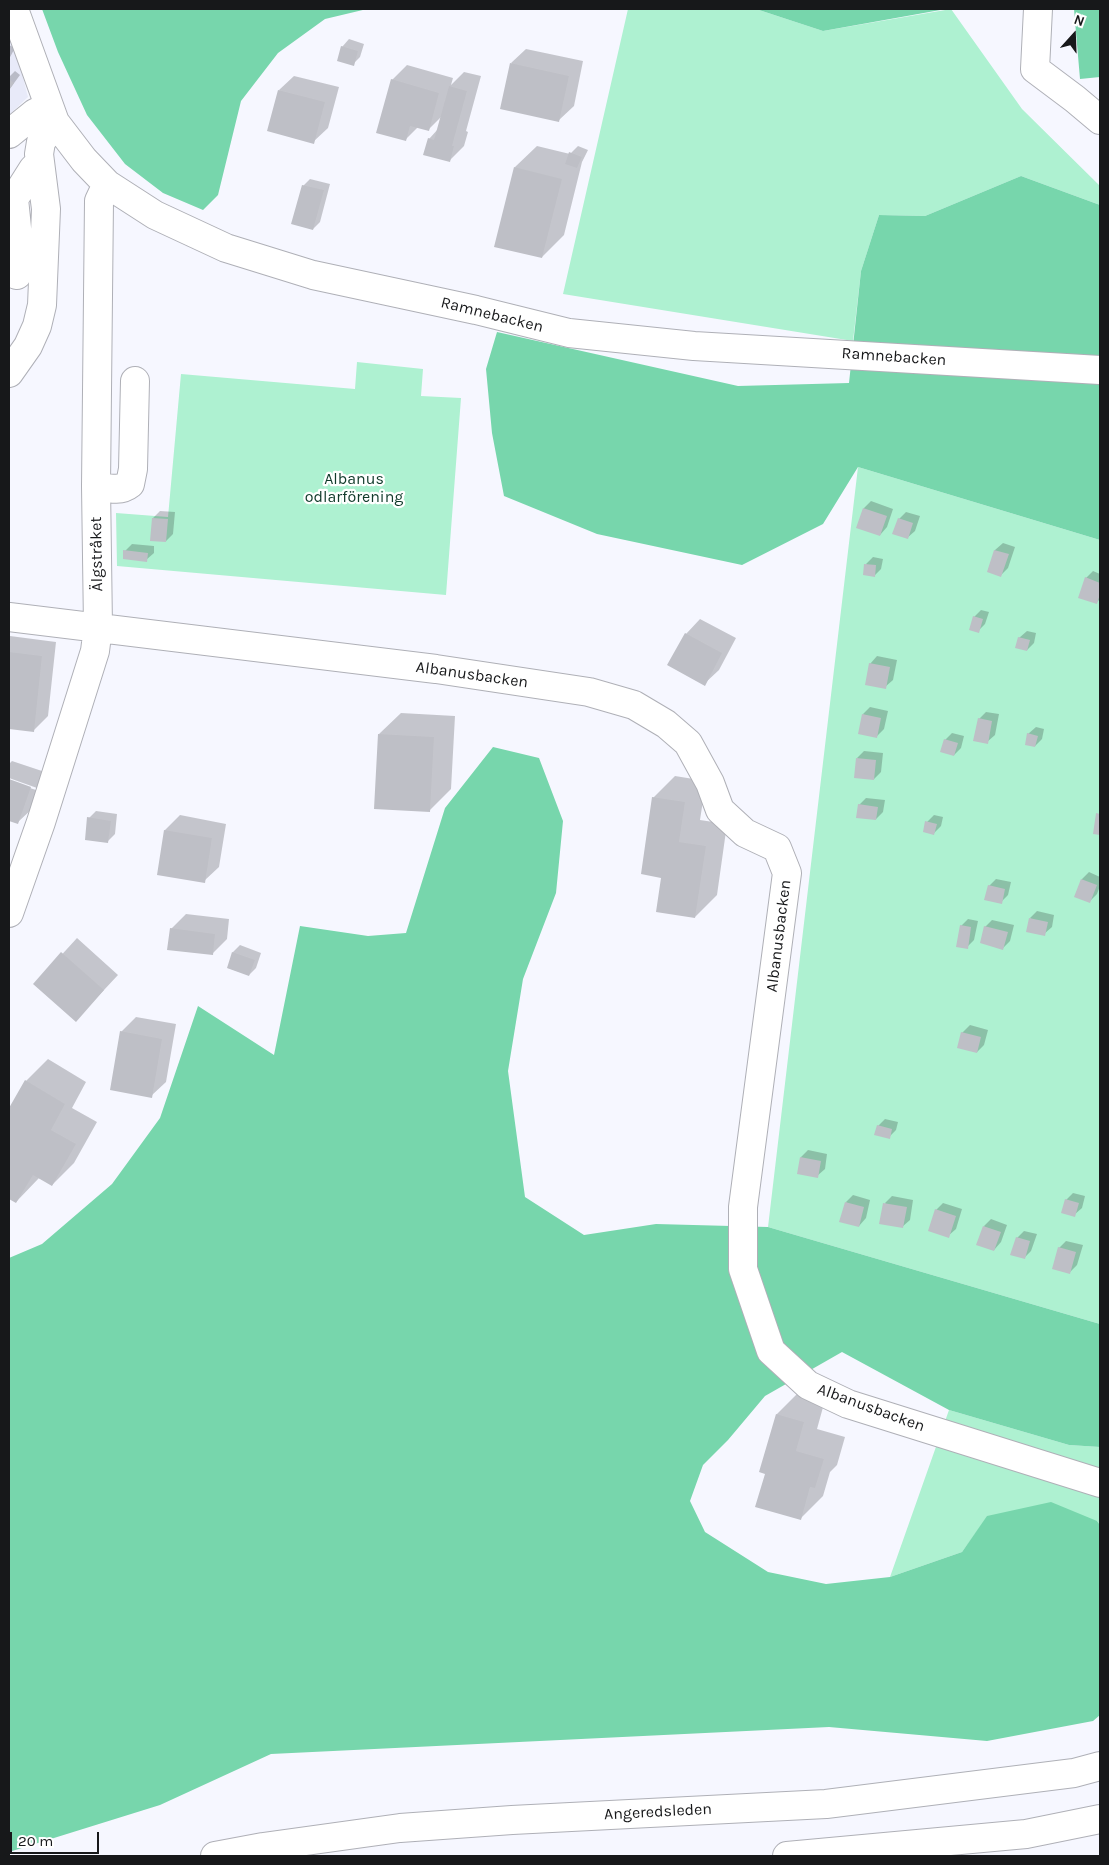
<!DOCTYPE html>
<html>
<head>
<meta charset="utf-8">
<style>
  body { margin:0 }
  #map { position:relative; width:1109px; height:1865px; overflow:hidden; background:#f6f7ff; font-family:Karla,sans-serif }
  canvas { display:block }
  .frame { position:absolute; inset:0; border:10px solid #17181a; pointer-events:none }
  .north { position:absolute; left:1049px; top:10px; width:50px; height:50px; -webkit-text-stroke:4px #fff; paint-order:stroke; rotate:20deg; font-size:14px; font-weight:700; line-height:20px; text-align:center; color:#17181a }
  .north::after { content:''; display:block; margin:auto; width:18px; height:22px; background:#17181a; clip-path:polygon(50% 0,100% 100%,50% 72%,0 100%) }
  .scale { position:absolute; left:10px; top:1832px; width:89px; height:22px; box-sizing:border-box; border:2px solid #17181a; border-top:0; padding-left:6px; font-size:15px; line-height:18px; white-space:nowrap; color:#17181a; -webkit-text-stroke:4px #fff; paint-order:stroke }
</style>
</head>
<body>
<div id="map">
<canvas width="1109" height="1865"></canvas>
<div class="frame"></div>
<div class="north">N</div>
<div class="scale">20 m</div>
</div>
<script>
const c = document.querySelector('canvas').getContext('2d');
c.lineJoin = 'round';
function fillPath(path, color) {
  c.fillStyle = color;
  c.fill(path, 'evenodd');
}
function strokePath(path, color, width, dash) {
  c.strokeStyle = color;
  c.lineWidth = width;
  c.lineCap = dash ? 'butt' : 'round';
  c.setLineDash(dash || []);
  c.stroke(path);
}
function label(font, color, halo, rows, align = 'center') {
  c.font = font + ' Karla,sans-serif';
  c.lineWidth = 4.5;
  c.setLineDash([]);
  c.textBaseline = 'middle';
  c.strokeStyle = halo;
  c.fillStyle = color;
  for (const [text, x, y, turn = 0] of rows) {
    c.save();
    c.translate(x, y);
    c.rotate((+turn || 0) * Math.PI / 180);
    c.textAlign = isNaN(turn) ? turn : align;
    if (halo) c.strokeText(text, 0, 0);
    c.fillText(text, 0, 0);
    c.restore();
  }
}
fillPath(new Path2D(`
  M9,34L12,35L28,97L9,115Z`), '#e8eaf9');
fillPath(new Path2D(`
  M628,9H756L823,31L951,9L1022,109L1100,186V205L1021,176L925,216L879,215L861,271L853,341L563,294Z
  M357,362L423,369L421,396L461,398L446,595L117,566L116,513L168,517L181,374L355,389Z
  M858,467L1100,540V1324L768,1227Z
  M949,1410L1069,1445L1100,1447V1525L1097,1521L988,1516L962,1552L890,1577Z`), '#aef1d1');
fillPath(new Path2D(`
  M42,9H367L325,19L278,53L241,101L218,195L203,210L163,193L125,164L87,115L58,52Z
  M756,9H946L823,31Z
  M1074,9H1100V77L1080,79Z
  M1021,176L1100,205V540L858,467L823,524L742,565L597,534L504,496L492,433L486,369L497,332L738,386L849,383L861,271L879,215L925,216Z
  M493,747L539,758L563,821L556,893L523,979L508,1071L525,1197L584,1235L656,1224L768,1227L1100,1324V1447L1069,1445L949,1410L842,1352L765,1396L728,1440L703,1465L690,1501L705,1532L768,1572L826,1584L890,1577L962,1552L987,1516L1051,1502L1097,1521L1100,1525V1715L1093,1721L987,1741L829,1727L271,1754L160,1805L9,1852V1258L42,1244L112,1184L160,1118L198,1006L274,1055L300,926L368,936L406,933L445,808Z`), '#77d6ac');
fillPath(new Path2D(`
  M349,39L364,44L360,57L353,64L342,47Z
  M9,45L15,48L9,59Z
  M526,49L583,61L574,106L559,120L511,63Z
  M407,65L453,78L451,85L464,72L481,76L466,131L468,132L464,146L450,160L429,139L438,129L442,116L428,130L418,127L405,140L392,80Z
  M15,71L20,75L9,90V77Z
  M294,76L339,87L328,128L313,142L279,90Z
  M537,146L570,154L578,146L588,150L582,162L564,235L542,257L515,167Z
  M310,179L330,184L320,222L313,229L303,186Z
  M871,501L893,509L887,527L880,535L858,527L864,508Z
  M160,511L175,512L173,534L166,541L153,518Z
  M906,512L920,516L915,531L907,538L899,519Z
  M1003,543L1015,547L1008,568L1001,575L988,571L995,550Z
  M132,544L154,546V553L146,560L125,551Z
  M873,557L883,559L881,569L874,576L866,564Z
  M1093,571L1100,574V599L1096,603L1086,578Z
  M981,610L989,612L985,624L978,631L974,617Z
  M700,619L736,638L719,670L704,684L686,634Z
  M1027,631L1036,633L1034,643L1027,650L1019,638Z
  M10,636L56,642L48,716L33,731L9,728V638Z
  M877,656L897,660L893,680L885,687L870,664Z
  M870,707L888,711L884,729L877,736L863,714Z
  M986,712L999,714L995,735L987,742L979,719Z
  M401,713L455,716L451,789L429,811L379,734Z
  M1036,727L1044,729L1042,739L1035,746L1028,734Z
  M952,733L964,736L961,748L954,755L945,740Z
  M864,751L883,753L881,772L874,779L857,758Z
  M12,761L45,772L33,808L18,822L9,819V781L36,790L37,788L9,778V764Z
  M675,776L706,781L700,820L727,824L717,895L695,917L663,876L653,798Z
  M866,798L885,800L883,812L876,819L859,805Z
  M96,811L117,814L115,834L108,841L89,818Z
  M180,815L226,824L219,867L204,881L158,874L165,830Z
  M934,815L943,817L941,826L934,833L927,822Z
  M1089,872L1100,877V886L1097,894L1090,901L1075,896L1082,879Z
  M996,879L1011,882L1008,895L1001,902L989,886Z
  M1037,911L1054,915L1052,927L1044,934L1030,918Z
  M186,914L229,919L227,939L212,954L171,929Z
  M968,919L978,921L974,940L967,947L961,926Z
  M992,920L1014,925L1010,941L1003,948L985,927Z
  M77,938L118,975L76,1020L35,984Z
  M240,945L261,953L256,968L249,975L228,968L233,952Z
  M136,1017L176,1024L166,1082L151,1096L121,1032Z
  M970,1025L988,1030L984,1045L977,1052L962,1033Z
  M48,1059L86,1082L72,1108L97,1122L74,1163L52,1185L39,1178L16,1202L9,1198V1105L11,1107L26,1081Z
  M885,1119L898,1122L896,1130L889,1137L878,1126Z
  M808,1150L827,1154L825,1169L817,1176L798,1173L801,1157Z
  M1073,1193L1085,1196L1082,1208L1074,1215L1066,1200Z
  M853,1195L870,1200L866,1218L859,1226L846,1202Z
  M892,1196L913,1200L910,1220L902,1227L885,1203Z
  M943,1203L962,1209L956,1229L948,1236L936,1210Z
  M991,1219L1007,1225L1001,1242L994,1250L984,1226Z
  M1024,1231L1037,1234L1031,1251L1024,1258L1017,1238Z
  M1066,1241L1083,1245L1077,1265L1070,1272L1059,1248Z
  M799,1392L825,1400L817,1429L845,1437L837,1465L830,1472L823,1496L801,1518L766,1473L761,1471L777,1414Z`), '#0003');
fillPath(new Path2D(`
  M341,46L358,51L354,66L337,61Z
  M510,63L569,76L559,122L500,109Z
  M9,79L14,83L9,90Z
  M391,79L439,93L429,131L410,126L406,141L376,133Z
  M449,86L467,91L452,146H454L450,162L423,155L428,138L434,140Z
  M278,90L325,102L314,144L267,131Z
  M569,152L582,157L577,168L565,164Z
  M514,167L562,179L542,258L494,247Z
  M302,185L324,190L313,230L291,224Z
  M863,508L887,516L880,536L856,528Z
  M152,518L168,519L166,542L150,541Z
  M898,518L913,523L908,539L892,534Z
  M123,550L148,553L147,562L123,559Z
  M994,550L1009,554L1001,577L987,572Z
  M864,564L876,565L875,577L863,575Z
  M1085,577L1100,583V594L1097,604L1078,598Z
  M973,616L983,619L979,633L969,630Z
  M685,633L722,653L705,686L667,665Z
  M1018,637L1030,640L1027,651L1015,648Z
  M9,652L42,656L34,732L9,729Z
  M869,663L890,667L886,689L865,685Z
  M862,714L881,718L877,738L858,734Z
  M978,718L992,721L988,744L973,741Z
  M1027,733L1038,736L1035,747L1025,745Z
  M378,734L434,737L430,812L374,809Z
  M944,739L958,743L954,756L940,752Z
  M856,758L876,760L874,780L854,778Z
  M9,779L31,787L18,824L9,821Z
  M652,797L685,802L679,842L706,846L695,918L656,912L661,878L641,874Z
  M858,804L878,807L876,820L856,818Z
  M1096,813L1100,814V835L1093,834Z
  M87,817L111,821L108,843L85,840Z
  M925,821L937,824L934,835L923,832Z
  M164,830L212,838L205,883L157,875Z
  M1081,879L1097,885L1090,903L1074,897Z
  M988,885L1005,889L1002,904L984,900Z
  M1029,918L1048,922L1045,936L1026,932Z
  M960,925L971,927L968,949L956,947Z
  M984,926L1008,932L1003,950L980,943Z
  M170,928L215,934L213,955L167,950Z
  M61,952L104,990L76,1022L33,984Z
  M232,952L255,960L249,976L227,968Z
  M120,1031L162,1039L152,1098L110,1090Z
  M961,1032L981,1037L977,1053L957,1048Z
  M25,1080L65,1104L51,1130L76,1144L52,1186L33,1175L16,1203L9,1199V1108Z
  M877,1125L892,1129L890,1139L874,1135Z
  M800,1157L821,1161L818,1178L797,1174Z
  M1065,1199L1079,1203L1075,1217L1061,1213Z
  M845,1202L864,1207L859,1227L839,1222Z
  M883,1203L907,1207L903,1228L879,1224Z
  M935,1209L956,1216L949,1238L928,1231Z
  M983,1226L1001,1232L994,1251L976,1245Z
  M1016,1237L1030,1241L1025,1259L1010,1255Z
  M1058,1247L1076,1252L1070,1274L1052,1269Z
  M776,1414L804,1422L796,1451L824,1459L815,1488L810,1487L801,1520L755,1507L765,1474L759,1472Z`), '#bebfc6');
const minor = new Path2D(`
  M14,9L55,122L84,160L107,184L155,215L226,248L313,275L476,310L569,333L694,346L1100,370
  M1038,9L1035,69L1075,99L1100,120
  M9,134L35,113L49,106
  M17,275L19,247L14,199L33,169L40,162
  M9,373L28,346L37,326L42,305L46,209L39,154L41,142L55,122
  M96,486C108,488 120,492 130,484L133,469L135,381
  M9,617L436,669L589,692L634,705L666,724L688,743L710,783L720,810L745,833L777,848L787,873L743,1207V1269L771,1351L808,1385L848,1404L1100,1483
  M9,913L41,822L95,651L98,627L96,486L99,201L107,184`);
const highway = new Path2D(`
  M215,1856L263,1847L400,1828L512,1820L826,1804L1074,1773L1100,1766
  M787,1856L1026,1834L1100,1819`);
strokePath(minor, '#afb0b7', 30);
strokePath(highway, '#afb0b7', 30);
strokePath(minor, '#fff', 28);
strokePath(highway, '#fff', 28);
label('16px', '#17181a', '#fff', [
  ["Ramnebacken",492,315,14],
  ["Ramnebacken",894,357,4],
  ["Älgstråket",97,554,-91],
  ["Albanusbacken",472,675,8],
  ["Albanusbacken",779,936,-83],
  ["Albanusbacken",871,1408,20],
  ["Angeredsleden",658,1812,-3]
]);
label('16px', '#103a2a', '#fff', [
  ["Albanus",354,479],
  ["odlarförening",354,497]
]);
</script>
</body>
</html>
